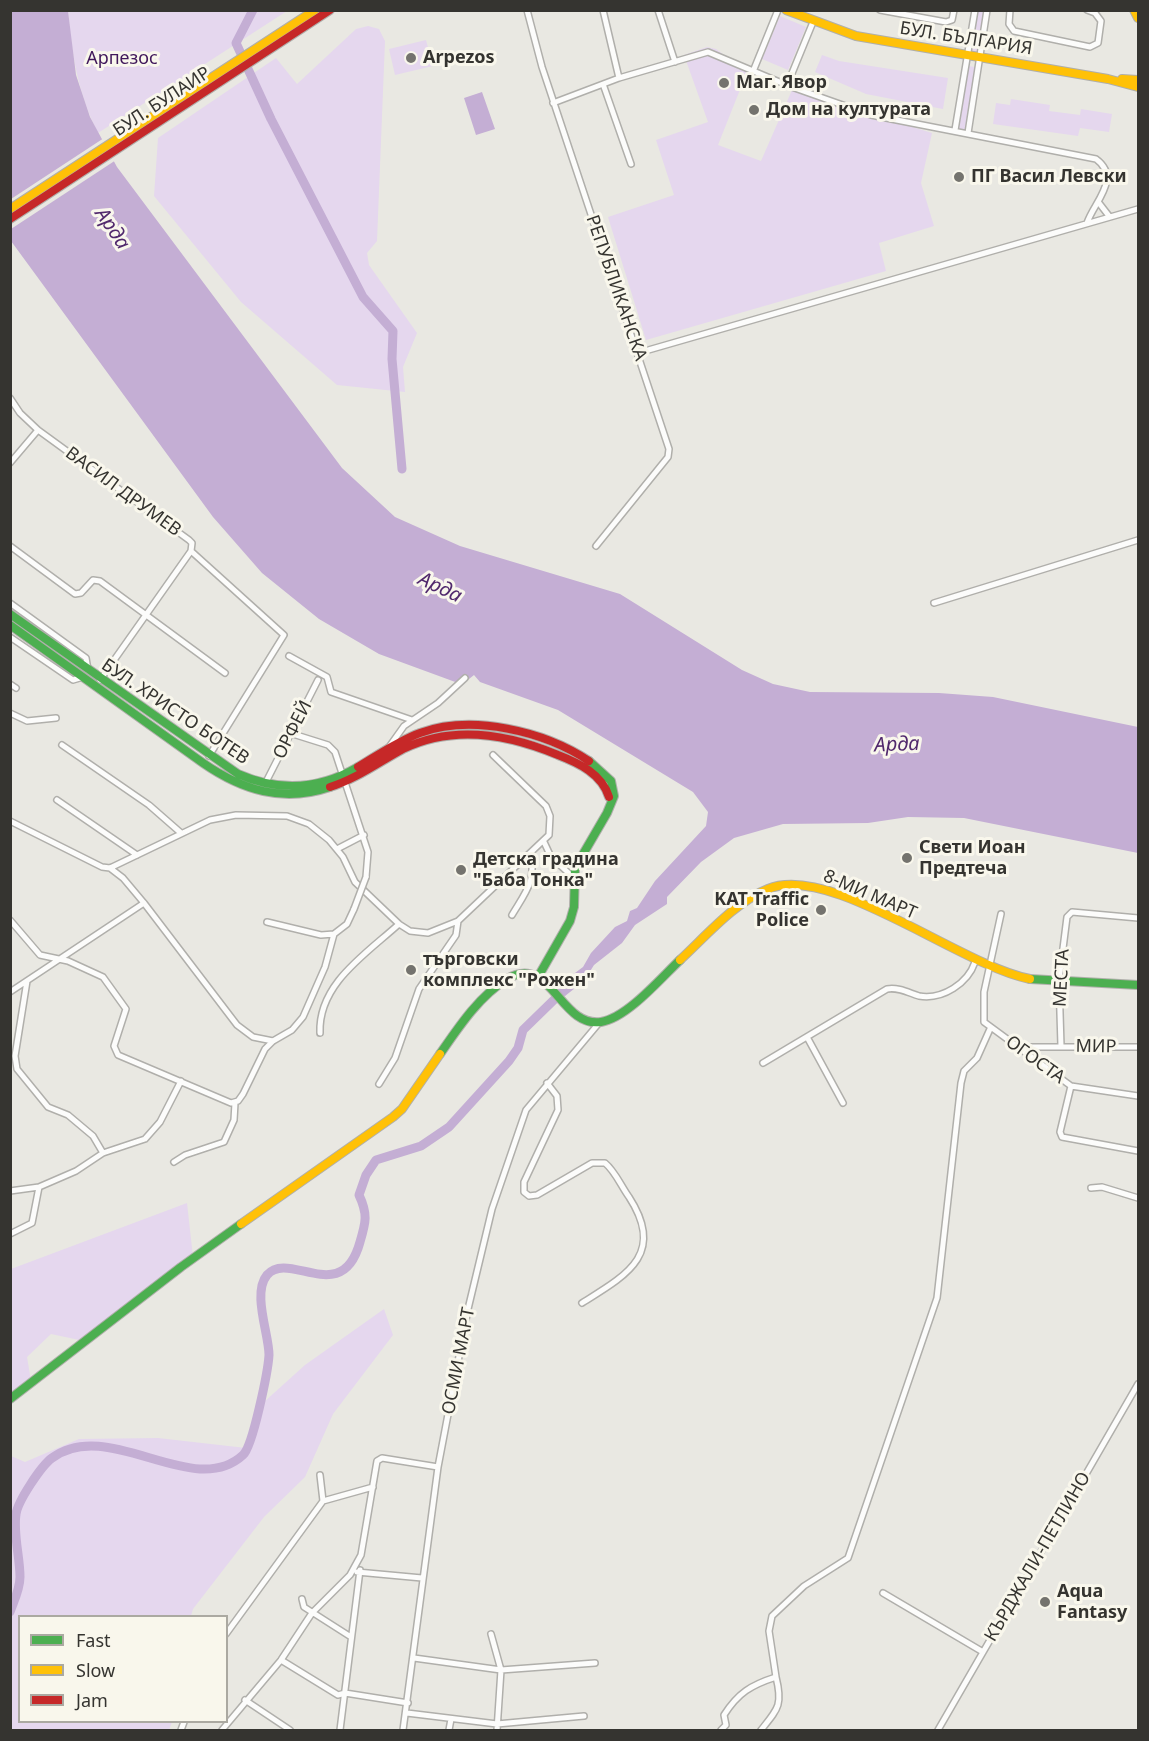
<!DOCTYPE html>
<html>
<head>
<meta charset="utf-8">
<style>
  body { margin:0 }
  #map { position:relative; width:1149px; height:1741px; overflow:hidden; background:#e9e8e2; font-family:"Noto Sans",sans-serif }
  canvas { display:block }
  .frame { position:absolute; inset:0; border:12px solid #353430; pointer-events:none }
  .legend { position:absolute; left:18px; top:1615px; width:210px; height:108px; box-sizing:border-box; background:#f9f7ec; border:2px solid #aba9a1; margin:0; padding:8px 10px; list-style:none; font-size:18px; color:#353430 }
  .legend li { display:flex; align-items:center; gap:12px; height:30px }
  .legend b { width:30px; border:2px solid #aba9a1 }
</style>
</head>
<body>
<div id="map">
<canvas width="1149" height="1741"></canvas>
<div class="frame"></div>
<ul class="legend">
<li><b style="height:8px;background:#4caf50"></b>Fast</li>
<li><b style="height:8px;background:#ffc107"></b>Slow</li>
<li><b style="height:8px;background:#c62828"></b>Jam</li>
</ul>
</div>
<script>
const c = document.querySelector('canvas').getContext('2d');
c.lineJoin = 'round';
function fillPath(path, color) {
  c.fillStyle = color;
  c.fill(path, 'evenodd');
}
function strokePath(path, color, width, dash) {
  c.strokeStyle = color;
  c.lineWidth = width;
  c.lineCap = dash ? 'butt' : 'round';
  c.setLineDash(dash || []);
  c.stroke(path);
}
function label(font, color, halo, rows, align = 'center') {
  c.font = font + ' "Noto Sans",sans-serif';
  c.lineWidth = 6;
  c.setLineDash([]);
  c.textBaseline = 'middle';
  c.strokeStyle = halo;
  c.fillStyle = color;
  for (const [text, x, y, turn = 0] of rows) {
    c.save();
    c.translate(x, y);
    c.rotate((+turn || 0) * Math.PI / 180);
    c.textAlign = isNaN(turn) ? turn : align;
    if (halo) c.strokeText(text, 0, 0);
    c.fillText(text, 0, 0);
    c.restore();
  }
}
fillPath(new Path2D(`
  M68,11H287L98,133C78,94 72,54 68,11Z
  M977,11H984L977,54L970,53Z
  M780,16L806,27L788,70L762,59Z
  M368,26L379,29L385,41L377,241L367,253L369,265L417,333L403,367L405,392L337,385L241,302L154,196L158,138L276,58L297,84L356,29Z
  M426,40L433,66L395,75L389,49Z
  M707,47L716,49L747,72L718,145L761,161L792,90L932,133L921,183L934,226L879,243L886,271L646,340L608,217L674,195L656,140L708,122L684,55Z
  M822,55L839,61L948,78L943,109L866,94L815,72Z
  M968,66L975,67L965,130L958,129Z
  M1011,99L1050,105L1049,111L1080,115L1081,109L1112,114L1109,132L1080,128L1078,136L993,124L996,103L1010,105Z
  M187,1203L193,1257L84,1341L51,1334L27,1357L31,1381L11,1397V1269Z
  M384,1309L393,1335L333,1414L305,1477L264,1517L193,1609L191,1616H20V1722H172L169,1730H11V1456L25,1462L79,1439L158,1438L246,1448L264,1402L305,1365Z`), '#e5d7ee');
fillPath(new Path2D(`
  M10,11H68L76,75L90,117L117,167L342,468L395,517L460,546L620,594L742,670L773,684L810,692L939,693L993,697L1138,727V853L964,818L908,817L868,823L783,824L734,838L701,862L667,897V904L635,925L622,943L594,965L584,981L565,996L556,987L583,967L591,953L615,927L627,921L630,911L637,908L655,881L706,826L708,812L693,792L558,710L480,682L474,675L469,679L465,677L458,683L379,654L319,619L262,573L213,517L11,241Z
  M482,92L495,129L476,135L464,98Z`), '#c4aed4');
fillPath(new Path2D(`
  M104,138L116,160L11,229V199Z`), '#e9e8e2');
strokePath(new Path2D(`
  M253,10L236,43L271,119L363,297L393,331L392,359L402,469
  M10,1612C14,1601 20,1589 20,1577C20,1557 13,1534 16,1514C18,1501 41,1466 52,1458C109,1416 193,1501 243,1455C253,1446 268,1371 269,1355C269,1334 252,1293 267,1275C289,1249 342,1308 360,1242C366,1222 368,1214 359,1195L366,1175L376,1160L421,1146L449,1127L509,1061L518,1048L523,1030L563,991`), '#c4aed4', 9);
const street = new Path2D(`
  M527,10L542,67L669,449L668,457L596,546
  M603,10L619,78
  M658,10L675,62
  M880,10L946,22L952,20L954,10
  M1010,10L1009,24L1014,31L1090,47L1098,43L1101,21L1095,13L1087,10
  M754,69L778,10
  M788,83L813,22
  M603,84L631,164
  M553,103L619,78L708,52L789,86L871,115L1096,159C1122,178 1094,202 1087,223
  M955,130L975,10
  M968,133L987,10
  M1099,203L1109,216
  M638,353L1138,209
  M10,398L20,413L38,430L189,540L192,543L191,551L284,635L209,756
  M10,463L38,430
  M10,546L75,594L81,593L93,580L100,581L225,673
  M10,603L86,658L88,670
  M934,603L1138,540
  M10,637L73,680L83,677
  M289,656L327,677L331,692L412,720
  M100,680L191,551
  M10,684L16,688
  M10,713L27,721L56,718
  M293,734L328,745L335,752L368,852L366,877
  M62,745L149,805L181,833
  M389,747L404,726L438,703L465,678
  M267,780L318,680
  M57,800L137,855
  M10,821L102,867L110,868L210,820L236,815L287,816L309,824L329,840L343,857L355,882L399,924L410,931L428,933L458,921L549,835L550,816L546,806L493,755
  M544,842L551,857L573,877
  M337,849L364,835
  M110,868L123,878L144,903L237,1025L253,1037L273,1041
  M1001,914L984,992V1022L1071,1086L1138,1096
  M512,915C523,896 539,878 529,855
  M10,920L40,955L68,961L103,977L126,1009L114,1046L118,1055L231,1103L238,1101L243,1094L265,1049L273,1041L292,1030L303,1017L325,967L334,934L347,924L354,909
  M267,922L321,935L334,934
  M27,981L15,1056L17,1069L48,1107L68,1115L93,1136L103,1153
  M10,992L144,903
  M320,1033C318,984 366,954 399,924
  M807,1037L843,1103
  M1061,1046L1059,980L1067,917L1072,912L1138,918
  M1020,1047H1138
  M763,1063L887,989C899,987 909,993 919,996C943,1000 968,983 975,962
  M547,1083L557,1096L558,1110L524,1182V1192L529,1196L537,1195L592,1163H605C615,1171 621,1186 629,1197C666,1254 627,1275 582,1303
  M379,1084L395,1058L419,989L456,935L458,921
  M1071,1086L1060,1132L1062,1137L1138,1151
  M174,1162L185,1155L224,1142L234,1120L235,1103
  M1091,1188L1102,1187L1138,1198
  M10,1191L39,1187L76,1171L103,1153L145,1139L160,1122L181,1081
  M10,1234L32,1223L39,1187
  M320,1475L323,1501
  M357,1572L422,1578
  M883,1593L983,1652
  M302,1599L304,1607L351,1637
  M226,1634L323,1501L373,1487
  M491,1634L501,1670L497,1730
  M414,1658L501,1670L595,1663
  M281,1660L338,1695L345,1693L408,1703
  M245,1700L290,1730
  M407,1713L497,1724L584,1716
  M181,1730L184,1722
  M222,1730L281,1660L312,1613L350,1575L361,1555L377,1461L382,1458L438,1467
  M340,1730L360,1570
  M403,1730L438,1467L468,1309L492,1209L526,1110L599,1023
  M449,1730L451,1719
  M721,1730L726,1725L724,1715C738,1693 751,1685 776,1677L769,1631L772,1616L804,1586L848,1558L937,1298L961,1083L964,1071L977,1058L990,1029
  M761,1730C778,1709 783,1705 776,1677
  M938,1730L1138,1384`);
const fast = new Path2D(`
  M10,614L238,774C279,792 319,790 358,767
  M10,625L203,763C242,790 283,803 330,787
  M538,977L570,921L574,907L575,868L607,813L614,796L611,781L589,761
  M1030,979L1138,985
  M440,1054C458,1028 479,996 507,979C551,953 560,1028 601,1022C627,1018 661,978 680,960
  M10,1399L181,1267L241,1224`);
const slow = new Path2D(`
  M786,10L856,36L1108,79L1138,87
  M1134,10L1138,18
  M1122,79L1138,80
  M10,209L315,10
  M680,960C706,936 735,902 768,889C831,863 959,965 1030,979
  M241,1224L393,1117L402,1109L440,1054`);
const jam = new Path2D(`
  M10,219L330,10
  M358,767C378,755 398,741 420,733C472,714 544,731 589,761
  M330,787C356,779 379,762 403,749C454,724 508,734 558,755C579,763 602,774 609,797`);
strokePath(street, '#b0afab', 8);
strokePath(fast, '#b0afab', 10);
strokePath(slow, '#b0afab', 10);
strokePath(jam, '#b0afab', 10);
strokePath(street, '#fcfcfb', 5);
strokePath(fast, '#4caf50', 8);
strokePath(slow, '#ffc107', 8);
strokePath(jam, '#c62828', 8);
const streetBridge = new Path2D(`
  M354,909L366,877`);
strokePath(streetBridge, '#b0afab', 8, []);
strokePath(streetBridge, '#fcfcfb', 5);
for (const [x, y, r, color] of [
  [411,58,6,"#74736e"],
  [724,83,6,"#74736e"],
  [754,110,6,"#74736e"],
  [959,177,6,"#74736e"],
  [907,858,6,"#74736e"],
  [461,870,6,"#74736e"],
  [821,910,6,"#74736e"],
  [411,970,6,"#74736e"],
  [1045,1602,6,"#74736e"]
]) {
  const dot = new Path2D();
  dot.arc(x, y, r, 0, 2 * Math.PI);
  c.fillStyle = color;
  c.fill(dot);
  strokePath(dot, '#f9f7ec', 2);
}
label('18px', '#353430', '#f9f7ec', [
  ["БУЛ. БЪЛГАРИЯ",966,39,9],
  ["БУЛ. БУЛАИР",162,102,-33],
  ["РЕПУБЛИКАНСКА",616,288,71],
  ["ВАСИЛ ДРУМЕВ",123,492,36],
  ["БУЛ. ХРИСТО БОТЕВ",175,712,34],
  ["ОРФЕЙ",293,730,-63],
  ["8-МИ МАРТ",870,895,23],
  ["МЕСТА",1062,978,-87],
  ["МИР",1096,1047,1],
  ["ОГОСТА",1035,1060,36],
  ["ОСМИ МАРТ",459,1361,-79],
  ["КЪРДЖАЛИ-ПЕТЛИНО",1038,1557,-60]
]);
label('bold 18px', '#353430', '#f9f7ec', [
  ["Arpezos",423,58],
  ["Маг. Явор",736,83],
  ["Дом на културата",766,110],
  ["ПГ Васил Левски",971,177],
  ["Свети Иоан",919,848],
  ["Предтеча",919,869],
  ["Детска градина",473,860],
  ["\"Баба Тонка\"",473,881],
  ["KAT Traffic",809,900,"right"],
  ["Police",809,921,"right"],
  ["търговски",423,960],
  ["комплекс \"Рожен\"",423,981],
  ["Aqua",1057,1592],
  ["Fantasy",1057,1613]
], 'left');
label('18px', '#41185b', '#f9f7ec', [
  ["Арпезос",122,59]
]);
label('italic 20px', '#51296d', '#f9f7ec', [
  ["Арда",112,229,56],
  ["Арда",440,588,25],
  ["Арда",897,745,-2]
]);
</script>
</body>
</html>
